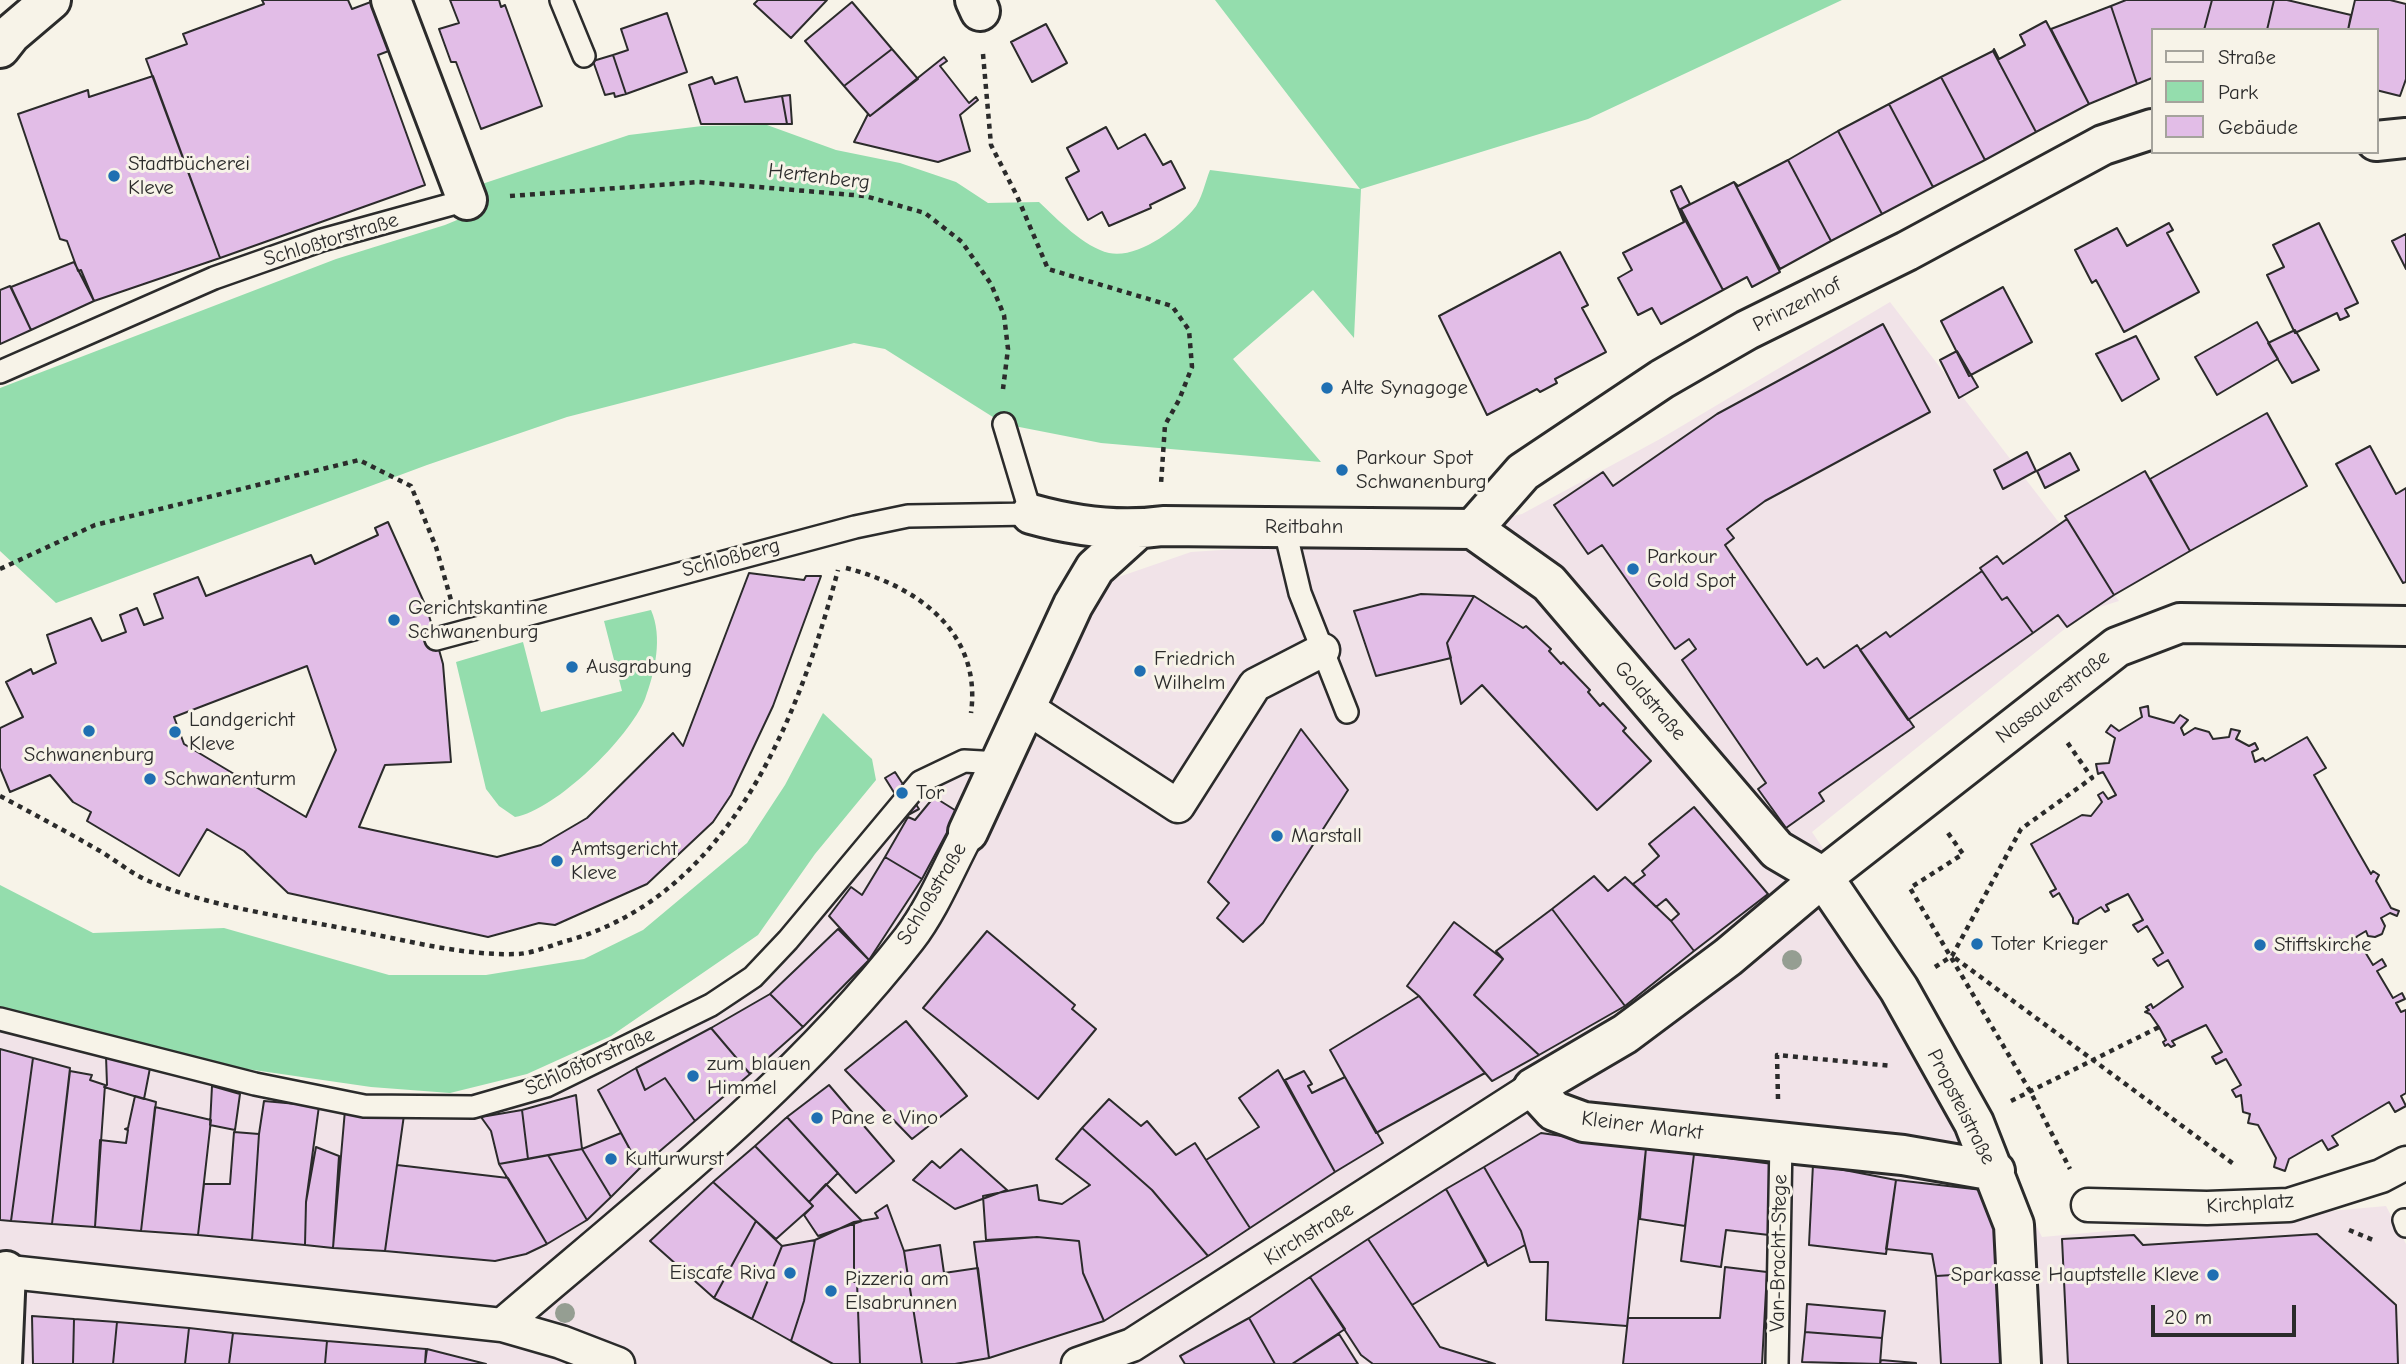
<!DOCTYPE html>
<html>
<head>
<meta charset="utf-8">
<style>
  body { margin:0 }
  #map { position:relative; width:2406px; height:1364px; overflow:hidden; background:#f7f3e8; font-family:"Comic Neue",sans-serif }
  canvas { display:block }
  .legend { position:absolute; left:2151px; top:28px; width:228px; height:126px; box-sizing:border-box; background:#f7f3e8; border:2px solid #a5a39c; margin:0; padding:9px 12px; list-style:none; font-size:21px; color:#2b2b2b }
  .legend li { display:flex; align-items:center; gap:14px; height:35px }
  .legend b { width:35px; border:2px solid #a5a39c }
  .scale { position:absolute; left:2151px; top:1305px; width:145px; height:32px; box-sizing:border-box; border:4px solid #2b2b2b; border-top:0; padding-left:9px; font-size:21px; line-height:24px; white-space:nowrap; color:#2b2b2b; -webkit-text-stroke:5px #f7f3e8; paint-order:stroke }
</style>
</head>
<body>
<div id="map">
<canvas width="2406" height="1364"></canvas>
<ul class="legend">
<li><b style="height:9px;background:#f7f3e8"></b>Straße</li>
<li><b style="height:19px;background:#94ddad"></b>Park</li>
<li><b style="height:19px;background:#e2bde7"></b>Gebäude</li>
</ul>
<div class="scale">20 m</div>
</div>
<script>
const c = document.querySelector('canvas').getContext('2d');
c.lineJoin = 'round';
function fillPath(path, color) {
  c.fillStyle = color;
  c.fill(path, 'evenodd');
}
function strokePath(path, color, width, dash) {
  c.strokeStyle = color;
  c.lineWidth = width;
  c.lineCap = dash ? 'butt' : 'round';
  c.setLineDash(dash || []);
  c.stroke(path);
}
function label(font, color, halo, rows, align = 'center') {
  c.font = font + ' "Comic Neue",sans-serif';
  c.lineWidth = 6;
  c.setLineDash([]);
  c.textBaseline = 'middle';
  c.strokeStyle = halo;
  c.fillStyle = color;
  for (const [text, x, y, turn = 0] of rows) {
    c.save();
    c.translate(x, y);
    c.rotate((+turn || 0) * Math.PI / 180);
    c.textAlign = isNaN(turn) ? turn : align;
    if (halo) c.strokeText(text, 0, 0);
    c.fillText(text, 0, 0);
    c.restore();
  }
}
fillPath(new Path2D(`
  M1890,302L2119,601L2087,611L1812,832L1920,992L2042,1237L2386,1206L2406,1244V1364H0V1019L255,1084L473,1107L711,1005L919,798L1005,735L1107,581L1191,552L1283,546L1367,548L1522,514L1660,439Z`), '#f1e3e8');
fillPath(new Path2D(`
  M1215,0H1842L1588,119L1361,189L1354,338L1313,290L1233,359L1321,462L1101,443L1004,424L885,349L854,343L567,417L427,465L56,603L0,551V388L336,259L445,225L486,208L479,185L629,135L702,126L767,125L836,150L900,163L956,182L988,203L1039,202C1057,219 1084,247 1109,253C1137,259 1176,230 1193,210C1202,200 1205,182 1210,170L1360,189Z
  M651,610C663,637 655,672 645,699C629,738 556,810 515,817L499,806L486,789L456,662L523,642L541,712L622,691L604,621Z
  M823,713L872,759L876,780L815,854L758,935L611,1036L527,1074L450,1093L371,1087L226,1066L0,1009V885L93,933L224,928L389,975H486L584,959L643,930L747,843L785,785Z`), '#94ddad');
const building = new Path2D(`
  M262,0H348L352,9L376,0L394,49L378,55L425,185L220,258L146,59L187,44L183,34L264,4Z
  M450,0H499L501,7L505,5L542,106L481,129L456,62H451L439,29L459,23Z
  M758,0H827L791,38L754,4Z
  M2126,0H2212L2204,30H2152V78L2137,84L2111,6Z
  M2212,0H2274L2267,30H2204Z
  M2274,0H2287L2351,15L2348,30H2267Z
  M2355,0H2390L2406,4V79L2400,96L2376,90V30H2348Z
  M852,2L892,49L844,86L805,41Z
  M2111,6L2137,84L2089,104L2051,29Z
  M667,13L687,72L626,94L613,55L628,50L621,29Z
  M2046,21L2089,104L2036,132L1993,51L1994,49L1999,59L2025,45L2020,35Z
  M1046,24L1067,63L1032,82L1011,42Z
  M892,49L918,79L870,116L844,86Z
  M1993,51L2036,132L1985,160L1941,77Z
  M613,55L626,94L615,97L614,93L605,95L593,61Z
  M944,57L947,61L940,66L969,103L976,97L978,100L960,115L970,151L938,162L854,142L868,114L870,116Z
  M153,76L220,258L94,301L81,270L78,271L67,241L60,239L18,114L88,90L89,97Z
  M712,77L715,84L737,77L745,102L782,96L787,124H701L689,85Z
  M1941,77L1985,160L1933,187L1889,104Z
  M790,95L792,124H787L782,96Z
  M1889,104L1933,187L1882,214L1838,131Z
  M1106,127L1118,149L1145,134L1163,165L1171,161L1185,188L1150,205L1151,208L1109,226L1102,212L1088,220L1066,178L1079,171L1067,148Z
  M1838,131L1882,214L1831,241L1788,160Z
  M1788,160L1831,241L1780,269L1734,182L1738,186Z
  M1734,182L1780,272L1752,287L1747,277L1723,290L1681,209Z
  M1681,186L1690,204L1679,210L1671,191Z
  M1677,205L1723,290L1661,324L1652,308L1638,315L1618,278L1632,270L1623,253L1684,222Z
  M2169,223L2173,230L2167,233L2199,292L2124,332L2096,280L2092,283L2075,250L2117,228L2127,246Z
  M2319,223L2358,303L2345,309L2349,316L2340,320L2337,313L2295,333L2267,275L2284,267L2273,245Z
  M2406,234V269L2392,241Z
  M1560,252L1588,305L1582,308L1606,352L1555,379L1557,383L1540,392L1537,389L1487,415L1439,316Z
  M74,262L94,301L31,330L11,287Z
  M10,286L31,330L0,344V290Z
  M2003,287L2032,342L1969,376L1941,321Z
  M2257,322L2278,359L2217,395L2195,357Z
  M1883,324L1930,412L1765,501L1727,529L1734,538L1725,545L1807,665L1817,658L1824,668L1857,645L1914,727L1819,793L1824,801L1786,828L1758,789L1766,783L1682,660L1696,649L1689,639L1675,649L1602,545L1588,554L1554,505L1603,472L1613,486L1717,414Z
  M2295,330L2319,370L2292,383L2268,343Z
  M2136,336L2159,379L2122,401L2096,354Z
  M1957,351L1978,387L1959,398L1940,360Z
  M2267,413L2307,486L2190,551L2150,479Z
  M2370,446L2396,494L2406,488V582L2403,583L2336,464Z
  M2027,452L2036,471L2003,489L1994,470Z
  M2070,453L2079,470L2045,488L2037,471Z
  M2145,471L2190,551L2114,595L2065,516Z
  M2067,519L2114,595L2067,627L2058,615L2033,633L2007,597L2002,600L1980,568L1997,556L2003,564Z
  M388,522L427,609L436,639L443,664L451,762L385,765L359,827L497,857L541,845L587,818L673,733L683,746L749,573L804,580L806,576H821L773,706L731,795L713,822L647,884L555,925L539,923L488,937L288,893L244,851L207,829L179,876L87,821L91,812L73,802L50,775L10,792L0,768V728L23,717L6,682L31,669L33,674L56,663L47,635L91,618L102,641L126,632L120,615L137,608L144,625L163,618L154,594L198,577L206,596L311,555L315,564L378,535L375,528ZM307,666L336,750L306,817L184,744L174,717Z
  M1982,571L2002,600L2007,597L2033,633L1908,720L1860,650L1886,632L1890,637Z
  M1421,594L1474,596L1447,643L1451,658L1376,676L1354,611Z
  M1474,596L1523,628L1526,626L1551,649L1549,651L1561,664L1563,662L1590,690L1588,692L1600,706L1603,703L1626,728L1623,731L1651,761L1597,810L1482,685L1461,704L1447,643Z
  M2148,706L2149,716L2174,723L2180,715L2188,720L2181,728L2184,735L2195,728L2209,732L2213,739L2229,737L2231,729L2240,731L2236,739L2249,746L2255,743L2258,749L2252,752L2255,762L2263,758L2265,761L2307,737L2326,768L2314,775L2371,874L2373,871L2379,875L2376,881L2391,908L2399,911L2397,916L2390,913L2381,918L2385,926L2382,934L2375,937L2368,936L2366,931L2356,937L2373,965L2382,959L2386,966L2377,971L2393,998L2402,993L2405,999L2396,1003L2401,1012L2406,1010V1093L2401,1096L2406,1106L2395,1112L2389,1102L2332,1136L2338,1145L2328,1150L2322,1140L2289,1159L2285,1171L2274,1167L2276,1158L2258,1125L2248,1123L2250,1114L2243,1112L2241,1095L2236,1097L2232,1090L2241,1085L2226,1059L2216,1064L2212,1057L2222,1052L2206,1025L2172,1041L2175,1045L2171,1047L2168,1044L2165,1046L2163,1042L2166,1040L2159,1027L2150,1014L2145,1012L2149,1010L2146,1007L2151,1004L2153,1008L2183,987L2168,960L2158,966L2153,959L2163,953L2147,926L2138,932L2133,925L2143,920L2128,894L2106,905L2109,910L2105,912L2101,907L2079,920L2078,924L2073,923V918L2059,893L2053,897L2050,892L2056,889L2031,844L2082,815L2091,816L2102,802L2098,795L2103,792L2108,799L2116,795L2103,772L2098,774L2096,764L2109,763L2115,738L2106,732L2111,725L2119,731L2142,717L2140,708Z
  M1301,729L1348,790L1263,923L1243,942L1217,918L1229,903L1208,882Z
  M895,772L919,809L908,815L885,778Z
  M934,797L958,812L922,879L885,857L908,817L915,820Z
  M1694,807L1768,894L1694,951L1671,921L1679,914L1666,899L1656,907L1633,884L1645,875L1642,871L1659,856L1649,844Z
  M885,857L922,879L869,960L829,916L851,887L862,895Z
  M1594,876L1608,891L1625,877L1671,921L1694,951L1625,1006L1552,909Z
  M1552,909L1625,1006L1539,1055L1474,995L1503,959L1496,951Z
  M1454,922L1503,959L1474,995L1539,1055L1492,1081L1419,996L1407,986Z
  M838,929L869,960L803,1027L770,994Z
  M987,931L1075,1005L1072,1009L1096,1029L1038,1099L923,1008Z
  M770,994L803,1027L750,1074L711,1028Z
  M1419,996L1485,1073L1376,1133L1330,1050Z
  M906,1021L967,1096L912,1139L845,1070Z
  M711,1028L750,1074L695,1121L665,1078L645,1090L636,1068Z
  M0,1049L33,1058L11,1221L0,1220Z
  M106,1056L150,1068L144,1099L104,1087L107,1085Z
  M33,1058L70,1068L52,1224L11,1221Z
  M636,1068L645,1090L665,1078L695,1121L640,1168L598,1090Z
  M1278,1070L1335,1172L1250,1228L1206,1160L1259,1127L1239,1098Z
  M70,1071L92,1075L90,1080L105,1085L95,1227L52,1224Z
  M1304,1071L1312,1084L1308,1086L1312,1093L1345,1077L1383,1143L1335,1172L1285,1080Z
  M829,1085L894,1161L856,1193L787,1117Z
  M212,1086L240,1094L235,1130L210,1125Z
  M576,1095L582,1149L528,1159L522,1110Z
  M135,1096L156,1102L141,1231L95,1227L100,1140L126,1143L128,1130L125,1129L128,1128Z
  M1109,1099L1141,1126L1147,1121L1176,1155L1195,1143L1250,1228L1208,1256L1152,1190L1082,1128Z
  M264,1101L319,1106L306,1202L305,1245L252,1240L259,1134Z
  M155,1107L211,1120L198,1235L141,1231Z
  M345,1110L404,1115L385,1251L333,1248Z
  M522,1110L528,1159L499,1164L491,1131L481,1117Z
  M787,1117L838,1173L809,1202L755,1146Z
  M1082,1128L1152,1190L1208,1256L1104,1321L1083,1273L1079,1241L1037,1237L986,1240L983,1196L1037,1185L1039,1200L1062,1204L1090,1185L1056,1159Z
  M234,1132L259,1134L252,1240L198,1235L204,1184H230Z
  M621,1133L640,1168L611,1197L582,1149Z
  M1541,1133L1646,1148L1627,1326L1546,1320L1548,1262H1530L1521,1231L1484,1167Z
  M755,1146L813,1206L776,1239L713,1182Z
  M316,1147L339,1156L333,1248L305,1245L306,1202Z
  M1646,1148L1694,1154L1685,1226L1640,1219Z
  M582,1149L611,1197L587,1220L548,1155Z
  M961,1149L1007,1190L955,1209L913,1180L932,1161L940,1168Z
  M1694,1154L1773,1164L1769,1235L1726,1230L1721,1267L1681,1261Z
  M548,1155L587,1220L547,1244L499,1164Z
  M1813,1164L1896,1180L1886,1254L1809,1245Z
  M397,1165L508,1178L547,1244L526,1254L495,1261L385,1251Z
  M1484,1167L1521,1231L1525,1245L1488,1266L1446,1189Z
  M1896,1180L1991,1191L2004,1272L1936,1276L1932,1254L1886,1249Z
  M713,1182L756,1221L714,1298L650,1241Z
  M826,1184L862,1221L818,1236L804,1215L813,1206L809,1202Z
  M1446,1189L1486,1261L1412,1305L1368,1239Z
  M887,1205L904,1251L922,1364H860L857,1282H854V1222L878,1218L875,1213Z
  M756,1221L782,1246L752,1319L714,1298Z
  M854,1222V1282H857L860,1364H833L791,1341L804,1301L815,1240Z
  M2317,1234L2396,1305L2398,1364H2068L2062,1239L2134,1235L2143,1245Z
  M1037,1237L1079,1241L1083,1273L1104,1321L989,1358L974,1242Z
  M1368,1239L1440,1347L1495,1364H1373L1361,1355L1310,1277Z
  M815,1240L804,1301L791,1341L752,1319L782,1246Z
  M940,1245L944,1273L978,1268L989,1358L955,1364H922L904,1251Z
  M1725,1267L1767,1272L1762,1364H1623L1628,1318H1720Z
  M2004,1272L2011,1364H1941L1936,1276Z
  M1310,1277L1345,1329L1292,1364H1275L1249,1318Z
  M1807,1304L1885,1311L1882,1338L1805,1332Z
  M32,1316L74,1319L73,1364H33Z
  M1249,1318L1275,1364H1185L1180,1356Z
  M74,1319L117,1322L113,1364H73Z
  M117,1322L189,1328L185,1364H113Z
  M189,1328L233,1333L229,1364H185Z
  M1805,1332L1882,1338L1880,1364L1802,1362Z
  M233,1333L327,1341L325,1364H229Z
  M1339,1334L1358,1364H1292Z
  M327,1341L426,1349L425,1364H325Z
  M427,1349L486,1364H425Z
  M1881,1360L1916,1363V1364H1880Z`);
fillPath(building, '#e2bde7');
strokePath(building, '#2b2b2b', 2);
const service = new Path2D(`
  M561,0L584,56
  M0,372L214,278L322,240L467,200
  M1284,526L1300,593L1347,712
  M436,639L855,527L908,516L1031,514L1004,424
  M0,1019L255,1084L364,1106L473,1107L546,1086L711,1005L753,977L788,940L920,782L964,761L1000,763
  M2404,1220L2406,1226
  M1777,1364L1781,1141`);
const pedestrian = new Path2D(`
  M1026,707L1178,806L1255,685L1323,650
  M2088,1205L2207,1208L2289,1205L2381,1176L2406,1163
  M0,1271L502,1325L561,1342L618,1364
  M502,1325C643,1204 794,1087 909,939C933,908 949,867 968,832
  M1078,1364L1132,1345L1533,1088`);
const minor = new Path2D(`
  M391,0L467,200
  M975,0L980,11
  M0,48L11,34L51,0
  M2376,141L2406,138
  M1031,514C1074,526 1119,532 1163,526L1473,529
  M1473,529L1549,583L1777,850L1823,877L1899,989L1974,1123L2014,1225L2021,1364
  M1473,529L1523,472L1662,379L1747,330L1907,251L2103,145L2152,129
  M968,832L1073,605L1095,568L1137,530
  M1995,1171L1903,1155L1584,1122L1554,1111L1533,1088L1625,1034L1728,957L1823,877L2117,647L2180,623L2406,626
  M2,1364L6,1271`);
strokePath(service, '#2b2b2b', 26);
strokePath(pedestrian, '#2b2b2b', 37);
strokePath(minor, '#2b2b2b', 44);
strokePath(new Path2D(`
  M983,54L991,145L1017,196L1048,269L1172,306L1189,330L1192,367L1179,400L1165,425L1161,484
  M510,196L699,182L865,196L925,213L962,242L991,284L1004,315L1008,349L1003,389
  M846,568C917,586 982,632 971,713
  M0,569L95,525L359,460L411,486L436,547L451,600
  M0,796C34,814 67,832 100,851C117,861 133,875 151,882C210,907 293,918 357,931C410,941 463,956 518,954C535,953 554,944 570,940C731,893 799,718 838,570
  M1948,833L1963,854L1910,888L2030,1091L2070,1169
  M1955,958L2235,1165
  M1935,967L1952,956L2021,829L2092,778L2067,742
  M1778,1099L1777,1055L1892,1066
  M2011,1101L2159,1027
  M2349,1230L2373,1240`), '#2b2b2b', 4.5, [5, 5]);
strokePath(service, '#f7f3e8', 21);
strokePath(pedestrian, '#f7f3e8', 32);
strokePath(minor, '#f7f3e8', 38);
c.fillStyle = '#959e92';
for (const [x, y] of [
  [1792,960],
  [565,1313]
]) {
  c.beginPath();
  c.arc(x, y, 10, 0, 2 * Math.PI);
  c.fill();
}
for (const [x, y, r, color] of [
  [114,176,7,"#1f6fb2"],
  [1327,388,7,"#1f6fb2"],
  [1342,470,7,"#1f6fb2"],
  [1633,569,7,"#1f6fb2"],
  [394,620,7,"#1f6fb2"],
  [572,667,7,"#1f6fb2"],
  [1140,671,7,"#1f6fb2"],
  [89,731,7,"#1f6fb2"],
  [175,732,7,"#1f6fb2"],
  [150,779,7,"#1f6fb2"],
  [902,793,7,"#1f6fb2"],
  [1277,836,7,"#1f6fb2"],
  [557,861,7,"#1f6fb2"],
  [1977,944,7,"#1f6fb2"],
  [2260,945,7,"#1f6fb2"],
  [693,1076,7,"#1f6fb2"],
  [817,1118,7,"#1f6fb2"],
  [611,1159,7,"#1f6fb2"],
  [790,1273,7,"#1f6fb2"],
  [2213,1275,7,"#1f6fb2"],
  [831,1291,7,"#1f6fb2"]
]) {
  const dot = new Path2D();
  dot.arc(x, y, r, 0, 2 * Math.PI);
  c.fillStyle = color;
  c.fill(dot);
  strokePath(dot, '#f7f3e8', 2.5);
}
label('21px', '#2b2b2b', '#f7f3e8', [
  ["Stadtbücherei",128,164],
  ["Kleve",128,188],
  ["Alte Synagoge",1341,388],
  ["Parkour Spot",1356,458],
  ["Schwanenburg",1356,482],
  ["Parkour",1647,557],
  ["Gold Spot",1647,581],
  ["Gerichtskantine",408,608],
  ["Schwanenburg",408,632],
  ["Friedrich",1154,659],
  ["Wilhelm",1154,683],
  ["Ausgrabung",586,667],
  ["Landgericht",189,720],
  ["Kleve",189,744],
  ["Schwanenburg",89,755,"center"],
  ["Schwanenturm",164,779],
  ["Tor",916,793],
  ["Marstall",1291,836],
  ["Amtsgericht",571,849],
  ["Kleve",571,873],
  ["Toter Krieger",1991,944],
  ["Stiftskirche",2274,945],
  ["zum blauen",707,1064],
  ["Himmel",707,1088],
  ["Pane e Vino",831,1118],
  ["Kulturwurst",625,1159],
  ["Eiscafe Riva",776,1273,"right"],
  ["Sparkasse Hauptstelle Kleve",2199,1275,"right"],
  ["Pizzeria am",845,1279],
  ["Elsabrunnen",845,1303]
], 'left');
label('21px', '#2b2b2b', '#f7f3e8', [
  ["Hertenberg",819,177,7],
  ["Schloßtorstraße",331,240,-17],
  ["Prinzenhof",1797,305,-27],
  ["Reitbahn",1304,527],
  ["Schloßberg",731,558,-15],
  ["Nassauerstraße",2053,697,-38],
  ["Goldstraße",1650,701,49],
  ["Schloßstraße",932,894,-59],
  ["Schloßtorstraße",590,1062,-24],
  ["Propsteistraße",1961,1107,63],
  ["Kleiner Markt",1642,1126,7],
  ["Kirchplatz",2250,1204,-4],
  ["Kirchstraße",1309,1234,-32],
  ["Van-Bracht-Stege",1779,1253,-89]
]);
</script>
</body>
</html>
